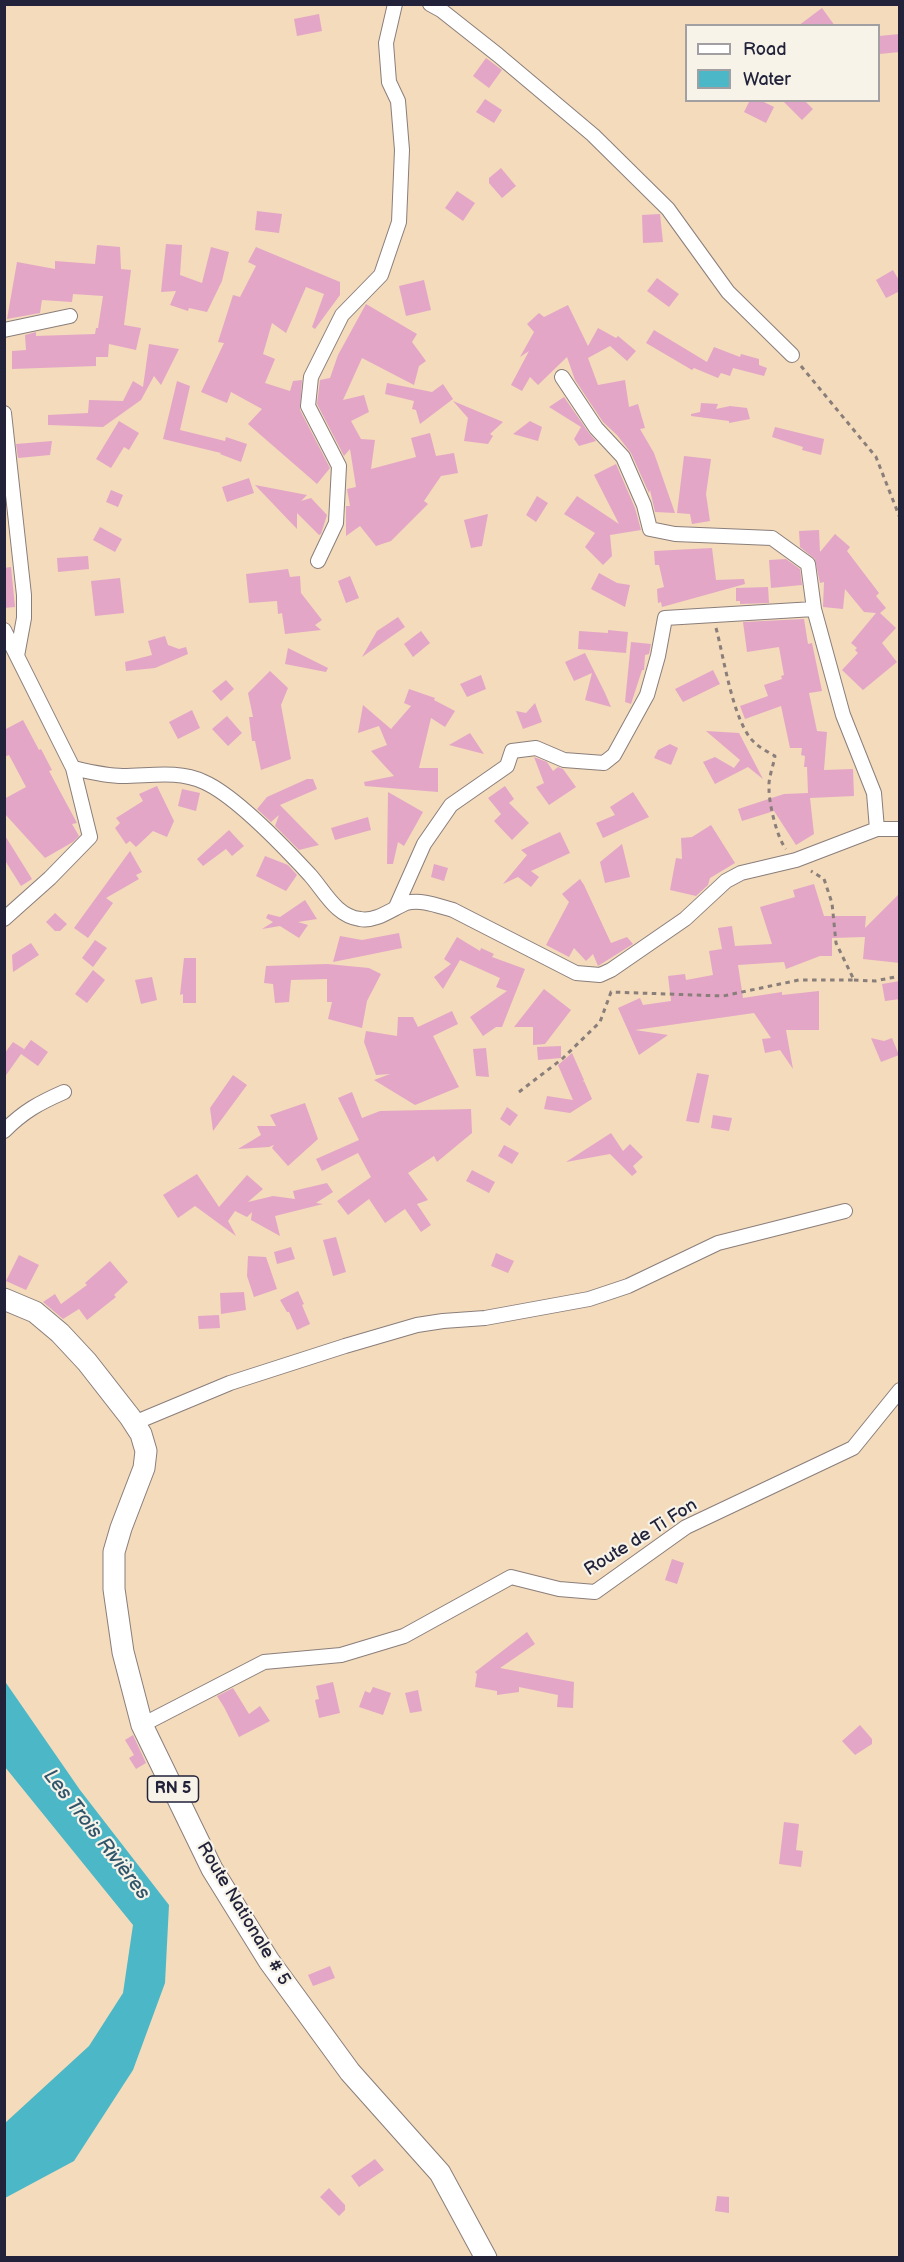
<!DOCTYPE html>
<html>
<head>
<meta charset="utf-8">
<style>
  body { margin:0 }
  #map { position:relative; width:904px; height:2262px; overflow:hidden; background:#f3dbbb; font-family:"Balsamiq Sans",sans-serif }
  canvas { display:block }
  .frame { position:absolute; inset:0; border:6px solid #22223b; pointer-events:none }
  .legend { position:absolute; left:685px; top:24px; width:195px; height:78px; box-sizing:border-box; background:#f7f3e8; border:2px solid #a29fa3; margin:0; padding:8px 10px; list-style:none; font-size:18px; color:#22223b }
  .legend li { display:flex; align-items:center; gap:12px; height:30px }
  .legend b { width:30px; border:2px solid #a29fa3 }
</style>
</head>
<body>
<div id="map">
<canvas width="904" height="2262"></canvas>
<div class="frame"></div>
<ul class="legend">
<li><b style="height:8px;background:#fff"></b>Road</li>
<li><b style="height:16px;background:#4bb7c7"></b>Water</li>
</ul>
</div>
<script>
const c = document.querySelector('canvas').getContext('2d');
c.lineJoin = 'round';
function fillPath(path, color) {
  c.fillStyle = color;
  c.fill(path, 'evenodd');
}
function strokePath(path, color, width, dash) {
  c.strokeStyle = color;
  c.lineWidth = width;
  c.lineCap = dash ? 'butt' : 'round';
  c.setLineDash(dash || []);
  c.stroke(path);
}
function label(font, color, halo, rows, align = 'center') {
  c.font = font + ' "Balsamiq Sans",sans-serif';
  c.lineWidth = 4.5;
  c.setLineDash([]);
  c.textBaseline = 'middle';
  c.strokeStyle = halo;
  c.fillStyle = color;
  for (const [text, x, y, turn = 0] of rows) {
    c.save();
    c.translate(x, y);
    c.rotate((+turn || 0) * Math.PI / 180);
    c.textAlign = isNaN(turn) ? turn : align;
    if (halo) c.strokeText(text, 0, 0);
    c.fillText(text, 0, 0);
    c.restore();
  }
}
fillPath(new Path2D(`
  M4,1680L80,1790L169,1905L165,1983L133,2070L74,2161L5,2198V2123L89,2046L123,1993L133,1925L5,1767Z`), '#4bb7c7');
fillPath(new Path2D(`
  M822,8L835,26H798Z
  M319,14L322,31L297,36L294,19Z
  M900,34V52L879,54V36Z
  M486,58L502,70L489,88L473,76Z
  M485,99L502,110L494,123L476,112Z
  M750,100H760L774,107L766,123L744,112Z
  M782,100H804L813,109L802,120Z
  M501,168L516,186L502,198L489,183V178Z
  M457,191L475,203L463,221L445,208Z
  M257,211L282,214L279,233L255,230Z
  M660,214L663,242L643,243L642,215Z
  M166,244L182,245L180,275L202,283L211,247L229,252L222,281L207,312L189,308L188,311L170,305L176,291L161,292Z
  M97,245L120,247L121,269L131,270L124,325L141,328L136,350L109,344L108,357H96V366L12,369V351L26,350L25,335L36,332V336L95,334L96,328H98L103,296L73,294L72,302L42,300L40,313L7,319L17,262L55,269V261L95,264Z
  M256,247L340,282V295L315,329L312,327L324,294L306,287L286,333L272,323L263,354L275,359L265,383L290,391L293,381L302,380L300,410L330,468L317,484L248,424L262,409L231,392L227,403L201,392L224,343L218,342L233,295L240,297L256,266L248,262Z
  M893,270L900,282V291L886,298L876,280Z
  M657,278L679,294L669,307L647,291Z
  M424,280L431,310L406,316L399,286Z
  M366,304L417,334L412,342L426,361L419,366L414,385L362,358L343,400L364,395L369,412L351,421L361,439L375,440L371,469L416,457L411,438L430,433L436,456L454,453L458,473L441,476L424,501L428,504L391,541L376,546L360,526L346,536V506H350L347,489L356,487L350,449L344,456L317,404L320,380L330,378L338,355Z
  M568,305L588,346L598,328L616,338L618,336L636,351L627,361L610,346L588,358L598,385L625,380L629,407L638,404L645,428L640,429L654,453L675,513L655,512L650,490L649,493L631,453L617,435L603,422L575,380L567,357L538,385L530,377L522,391L511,385L529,351L520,357L534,332L527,324L539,313L544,317Z
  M654,330L707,362L714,347L740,357L741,354L759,359V365L767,368L764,376L733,368L730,376L721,373L718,378L694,368L692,370L646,343Z
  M149,344L179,349L161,385L154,376L141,400L103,427L48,425V415L88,413L89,400L123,401L133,381L143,387Z
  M177,381L190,386L180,430L225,441L226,437L247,444L241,462L220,454L221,453L163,439Z
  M387,383L432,392L443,384L453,399L420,424L416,410L412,409L414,401L385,394Z
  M564,397L589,433L596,441L579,446L574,439L581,427L549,407Z
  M453,401L503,422L490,434L493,436L488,444L464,441L468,418Z
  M701,403L718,404L716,409L730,406L747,408L750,419L729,423V421L691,416V414L700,412Z
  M119,421L139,433L129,450L124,447L111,468L96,459Z
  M530,421L542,427L538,441L513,434Z
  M775,427L824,439L821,455L802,450L803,447L772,437Z
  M52,441L50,455L18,458L16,444Z
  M684,456L711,459L706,494L710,521L692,524L690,514L677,513Z
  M616,464L635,508L641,530L610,535L612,556L603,565L585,547L595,533L564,514L577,496L619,524L594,475Z
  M249,478L254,493L227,502L222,487Z
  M255,485L307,495L301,501L311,498L327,515L321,534L319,535L297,513V529Z
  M111,490L123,495L118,507L106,502Z
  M537,496L548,503L536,522L526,515Z
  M488,514L482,546L471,548L464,520Z
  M100,527L122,539L115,552L93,540Z
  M819,530L820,552L835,534L850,547L847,551L879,593L876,596L886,608L880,613L896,628L882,643L897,662L863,690L842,670L858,653L855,650L857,648L851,643L876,613L864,612L845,589L843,609L823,607L824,582L820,583L815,559L800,547L799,531Z
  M712,548L716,580L744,579L745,584L662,607L661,602L658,603L657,589L664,587L659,565H655L654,551Z
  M88,556L89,569L58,572L57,558Z
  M786,559L800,569L802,585L771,588L769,560Z
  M11,567L15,607L4,608V568Z
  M288,569L290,577L300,576L301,593L322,620L315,625L321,630L285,634L282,613L278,614L277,601L249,603L246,574Z
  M599,573L617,583L630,585L625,607L591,589Z
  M350,576L359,598L346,603L338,581Z
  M120,578L124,613L95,616L91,581Z
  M768,587L769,603L740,604V601H736V588Z
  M398,617L405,627L362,657L377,631Z
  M804,619L808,644L812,643L822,691L809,693L817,731L827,732L824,770L853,769L854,796L810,798L814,834L796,845L774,811L742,821L738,809L784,794L808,793L807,767H804L805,756L801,755L802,748H790L781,706L745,719L740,706L768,696L764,685L782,679L781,676L784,675L779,647L747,652L743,622Z
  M608,630L628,632L626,653L578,649L579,631L608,633Z
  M421,631L430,643L413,657L404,644Z
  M165,636L168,645L179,649L186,647L188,654L155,668L126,671L125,662L152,655L148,641Z
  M631,642L651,644L649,654L645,655L644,670H642L631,704L625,702Z
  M288,648L328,668L326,672L285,664Z
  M585,653L605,693L611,707L585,700L592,673L574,681L565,662Z
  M713,670L720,684L683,702L675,689Z
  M270,671L288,688L281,705L291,759L261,770L255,741H252L249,717H253L248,693Z
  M481,675L486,689L467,697L460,684Z
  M226,680L234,689L221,701L212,691Z
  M409,689L435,698L434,700L455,711L445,727L431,718L419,768H438V792L365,786L364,782L394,776L371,751L387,745L379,726L358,733L363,705L391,729L411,706L404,703Z
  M535,703L542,722L523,729L516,711L526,713Z
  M192,710L200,728L178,739L169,722Z
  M227,716L242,733L228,746L212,729Z
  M23,720L39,750L41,749L52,770L49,771L77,823L72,824L79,836L73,842L45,858L4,813V799L26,787L9,755L4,757V730Z
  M706,731L739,733L763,779L748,767L715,784L703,762L715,757L734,768L740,760Z
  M470,733L484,754L449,745Z
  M670,744L678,748L671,765L654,758L658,750Z
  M534,757L547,762L553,771L558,767L563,769L576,787L549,805L536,787L544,783Z
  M307,779H313L317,789L280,805L319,845L299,850L275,826L279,815L271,822L257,809L267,797Z
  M157,786L174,821L167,837L153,831L136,847L130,841L126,844L115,828L120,823L116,818L143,801L139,794Z
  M505,786L514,799L509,803L529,823L512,840L494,821L501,814L488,798Z
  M182,789L200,793L196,811L178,806Z
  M388,792L423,812L404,846L398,842L393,864H387Z
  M633,792L649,817L603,838L596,823L615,815L610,807Z
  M368,817L371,830L335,840L331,828Z
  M711,825L735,863L710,878L708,885L696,896L670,890L676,858L682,859L681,838L692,837Z
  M229,830L244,846L232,856L226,849L203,866L197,859Z
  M560,832L570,853L531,871L539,877L531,887L518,877L503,884L527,855L521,850Z
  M4,834L32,879L21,886L4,859Z
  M622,844L630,877L605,883L600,862Z
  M130,851L142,872L136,875L139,879L106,898L113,903L88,938L74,928Z
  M265,856L288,865L297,875L286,891L256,876Z
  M434,864L448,868L444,881L431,877Z
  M580,879L584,885L611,943L627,937L633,944L598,966L593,954L586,961L574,948L569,957L546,945L569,902L562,894Z
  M814,884L824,916H866L865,928L900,893V963L863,959L865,937L832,938V956H820L786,969L784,962L738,965L743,998L782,992V995L819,991V1030H786L793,1069L780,1050L765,1053L762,1039L771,1038L754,1013L635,1030L668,1035L639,1055L618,1008L640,998L643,1005L671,1001L668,976L685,974L686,980L713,975L709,951L722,949L718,928L732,926L735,946L772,944L760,907L795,897L793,890Z
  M305,900L317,919L298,922L308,925L299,938L280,926L262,929L273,922L266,918L268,914L280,917Z
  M55,913L67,924L60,931H55L46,922Z
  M399,933L402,948L333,962L340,936L362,940Z
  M457,937L480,951L481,948L494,954L492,957L525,969L502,1027H496L483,1036L470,1017L507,991L496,987L500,978L460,960L443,989L434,977L451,964L444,959Z
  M95,940L107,948L93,967L82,958Z
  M31,943L39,955L13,972L12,955Z
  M184,958H196V1003H183V994L180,995Z
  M327,964L369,968L381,974L367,1001L362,1028L328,1019L332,1002H327V979L291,980L289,1002L275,1003L273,984L264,983L266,966Z
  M93,970L105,980L87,1003L75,994Z
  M152,977L157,1000L141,1004L135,980Z
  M900,981V999L885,1001L882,984Z
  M544,989L571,1010L545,1044L533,1045V1027H514Z
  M452,1011L458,1024L433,1036L459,1087L415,1105L374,1080L390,1074L376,1075L364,1042L366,1031L397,1036L398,1017H413L418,1027Z
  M871,1038L884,1041L892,1038L899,1055L881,1062Z
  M31,1040L48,1052L38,1066L21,1054L4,1078V1054L13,1042L24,1049L22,1052Z
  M561,1046V1058L538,1060L537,1047Z
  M486,1048L489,1077L476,1076L473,1049Z
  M572,1053L584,1080L582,1082L584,1081L592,1099L570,1113L544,1109L547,1096L573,1100L558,1065Z
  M697,1073L709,1075L699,1123L686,1121Z
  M233,1075L247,1085L213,1131L210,1108Z
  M352,1092L362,1118L380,1111L471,1109L472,1133L437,1162L434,1156L408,1173L428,1200L417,1204L431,1225L421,1232L405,1209L385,1223L369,1199L348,1215L337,1201L371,1177L358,1153L322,1171L316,1159L359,1140L338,1098Z
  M305,1103L318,1139L288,1166L272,1148L274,1145L269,1147L238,1149L261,1135L257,1126H276L270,1115Z
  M507,1107L518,1115L510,1126L500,1119Z
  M713,1115L732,1118L729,1131L711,1128Z
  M611,1133L623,1151L630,1144L643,1157L633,1166L637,1172L632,1176L610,1154L566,1162Z
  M504,1145L519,1153L512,1164L498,1156Z
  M472,1170L495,1182L489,1193L466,1181Z
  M197,1174L219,1207L247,1175L263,1189L248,1202L273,1196L295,1199L293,1191L327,1183L333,1192L316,1203L323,1204L275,1216L280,1236L251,1220L252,1212L247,1217L235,1211L228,1221L236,1236L195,1206L178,1218L163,1195Z
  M336,1237L346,1272L333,1276L323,1240Z
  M291,1247L295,1259L277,1264L274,1252Z
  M496,1253L514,1261L508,1273L491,1266Z
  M19,1255L39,1265L26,1290L6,1281Z
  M248,1256L266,1257L277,1289L254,1297L247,1276Z
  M110,1261L128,1282L114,1295L116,1297L87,1320L79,1309L63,1319L43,1302L55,1294L61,1304L87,1285L85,1283Z
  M298,1291L304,1304L302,1305L310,1324L297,1330L289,1312H287L280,1300Z
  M244,1292L246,1310L221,1314L220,1293Z
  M219,1315L220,1328L199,1329L198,1316Z
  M672,1559L684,1563L677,1584L665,1580Z
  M527,1632L535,1644L500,1668L574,1682L573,1708L557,1707L558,1695L519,1687V1692L497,1695V1691L475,1687L477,1674L475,1672Z
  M333,1682L340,1713L319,1718L315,1700L319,1699L316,1686Z
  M373,1687L391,1693L383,1715L359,1707L365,1691L370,1693Z
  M233,1688L249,1714L260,1706L270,1721L239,1737L224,1707L217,1696Z
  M418,1690L422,1711L410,1713L405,1693Z
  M860,1725L872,1739V1744L855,1755L842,1741Z
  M133,1735L146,1763L136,1769L129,1758L134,1755L125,1740Z
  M784,1822L799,1824L796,1850L803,1851L801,1867L779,1864Z
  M330,1966L335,1978L313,1986L308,1975Z
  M375,2159L384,2170L359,2187L351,2176Z
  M329,2188L345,2205V2210L339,2216L320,2197Z
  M717,2196L729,2197V2213L715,2211Z`), '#e4a6c7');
const minor = new Path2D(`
  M430,4L441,10L498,55L593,135L668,209L728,292L792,355
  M4,330L70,316
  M562,377L596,428L623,457L644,505L650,529L675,534L772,538L808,564L814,609
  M4,413L24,595V618L17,656
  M318,561L336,523L339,466L308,406L311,377L342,315L381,275L399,222L402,150L398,101L389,82L386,43L395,4
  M4,630L73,768C90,772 106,776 123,776C150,776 178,770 204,782C236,796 286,849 310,875C325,892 336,916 360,919C376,922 392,909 406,903C422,899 438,906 453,910L576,973L600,975L611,970L685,919L726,881L741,873L796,860L877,829H900
  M396,907L424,844L451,805L507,766L512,751L536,748L564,760L604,763L614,755L647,695L658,656L665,618L814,609L843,715L874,793L877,829
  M4,919L50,878L90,837L73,768
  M4,1131C24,1111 39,1103 64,1092
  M134,1423L230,1383L345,1346L417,1325L443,1321L485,1318L589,1299L628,1286L718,1243L845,1211
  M142,1725L264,1662L341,1655L404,1636L511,1577L559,1589L595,1592L686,1527L853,1448L900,1390`);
const primary = new Path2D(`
  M4,1299L35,1312L60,1333L87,1362L130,1417L141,1434L146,1451L144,1468L121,1528L114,1552V1589L123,1652L142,1725L212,1869L269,1961L350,2072L440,2173L486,2258`);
strokePath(minor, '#8a7e7b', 16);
strokePath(primary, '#8a7e7b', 23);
strokePath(new Path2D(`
  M801,366L876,457L900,518
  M716,628C724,657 733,724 755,743C760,748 768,752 775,756C773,767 768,779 769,789C769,804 777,838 786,849
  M854,980L875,981L900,976
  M519,1092L562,1059L600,1022L611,992L723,996L799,980H854L836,943L832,903L824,879L811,871`), '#8a7e7b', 3, [4.5, 4.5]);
strokePath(minor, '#fff', 14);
strokePath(primary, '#fff', 21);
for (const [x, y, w] of [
  [173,1789,51]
]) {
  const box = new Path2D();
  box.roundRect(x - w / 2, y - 13, w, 26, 4.5);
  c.fillStyle = '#f7f3e8';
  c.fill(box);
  strokePath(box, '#22223b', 1.5);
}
label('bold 16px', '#22223b', null, [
  ["RN 5",173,1789]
]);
label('18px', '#22223b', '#f7f3e8', [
  ["Route de Ti Fon",641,1538,-32],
  ["Route Nationale # 5",243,1914,59]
]);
label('italic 20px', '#30566c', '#f7f3e8', [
  ["Les Trois Rivières",96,1835,52]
]);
</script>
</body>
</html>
